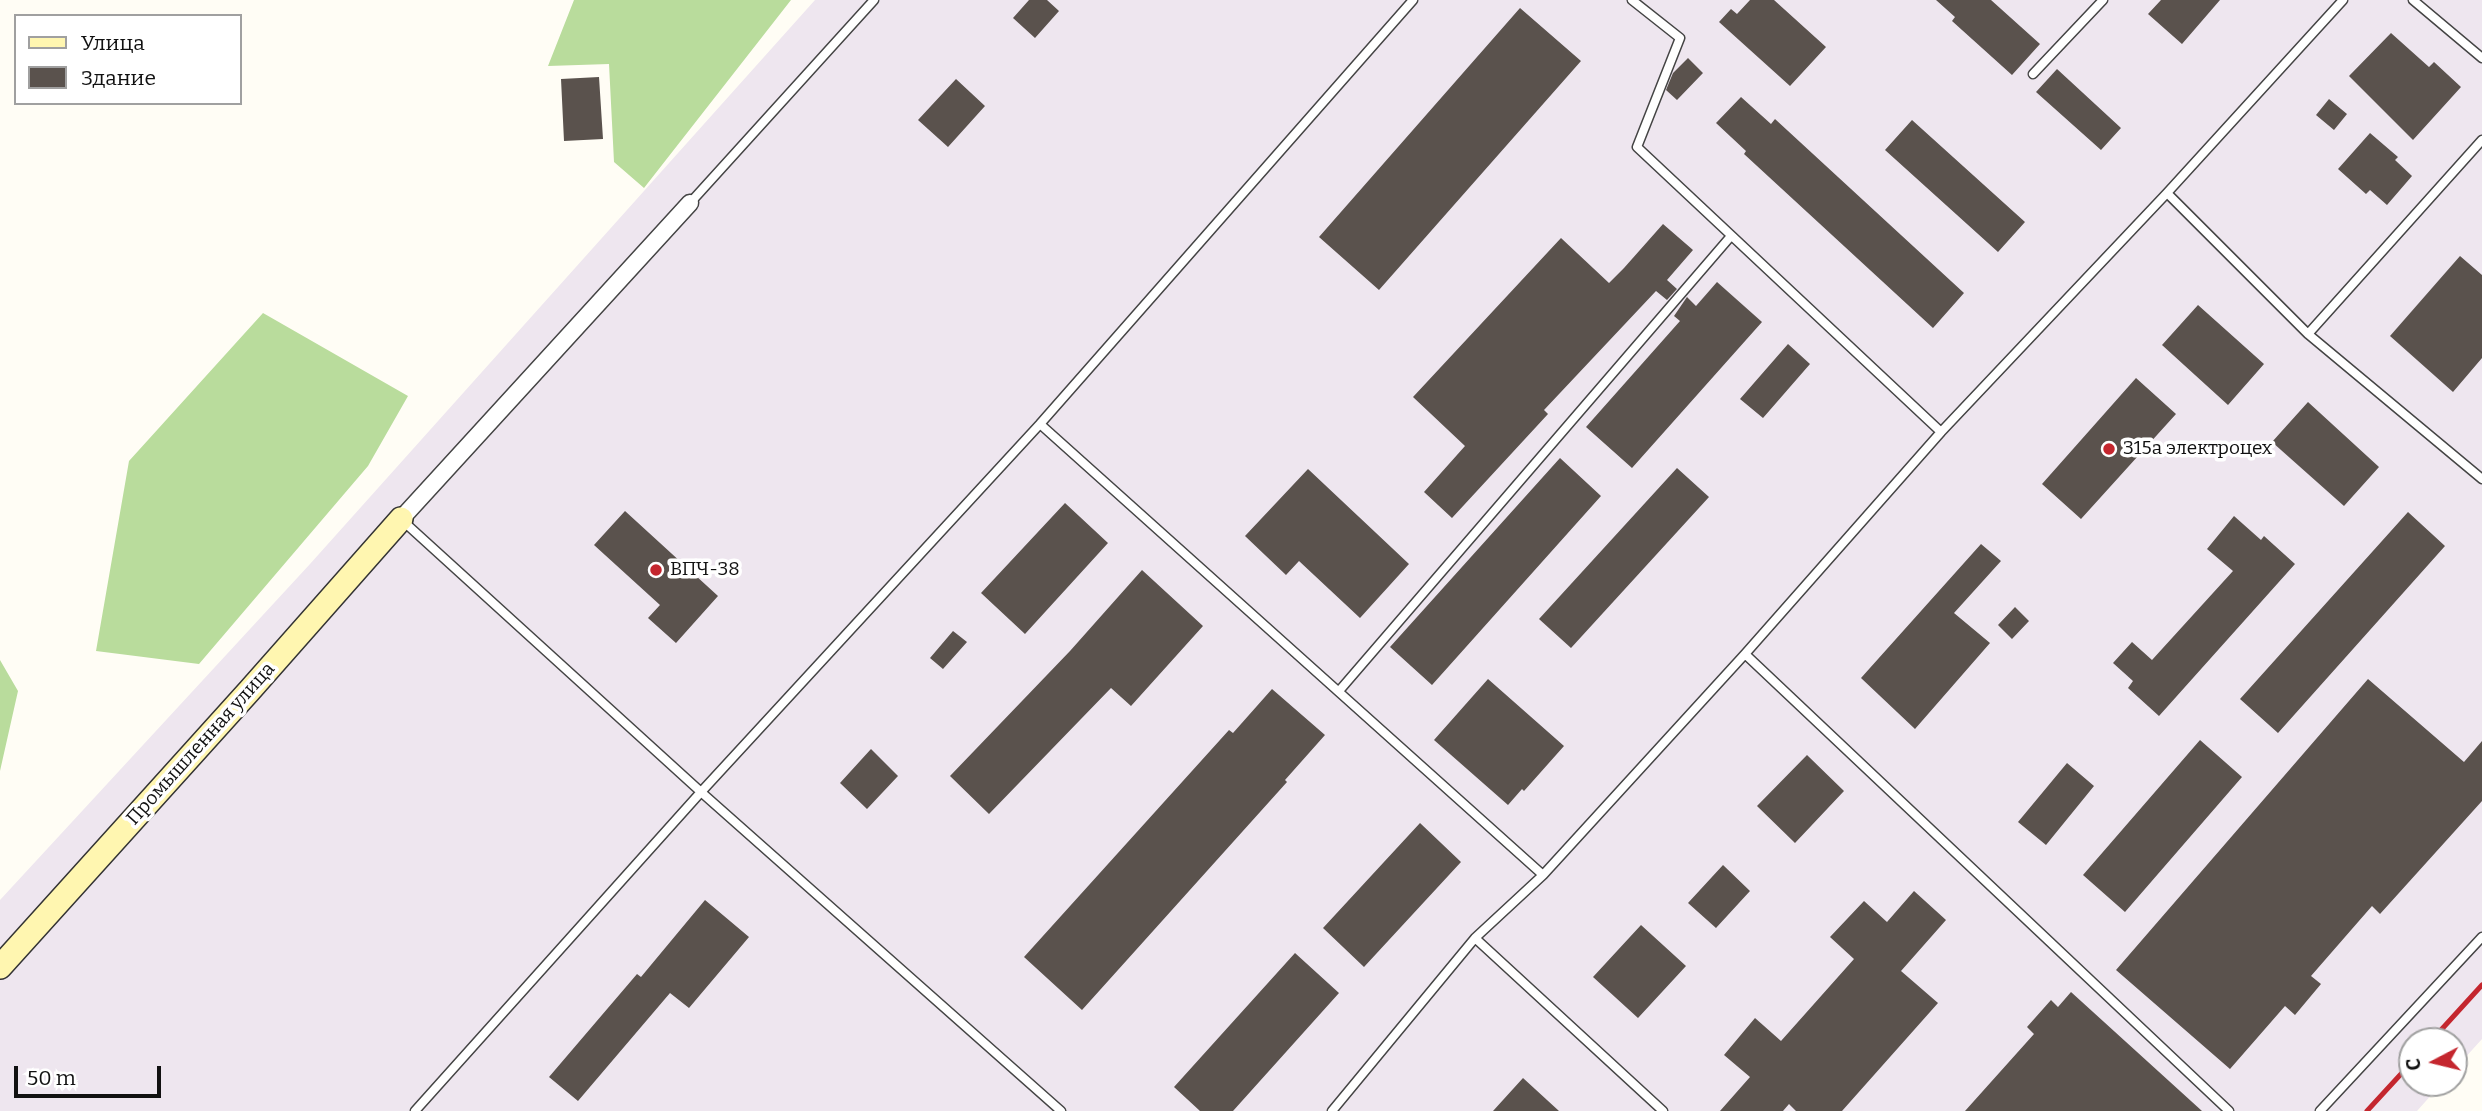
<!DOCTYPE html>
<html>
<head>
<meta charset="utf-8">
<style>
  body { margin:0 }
  #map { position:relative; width:2482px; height:1111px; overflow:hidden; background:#fffdf5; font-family:Bitter,serif }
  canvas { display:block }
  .legend { position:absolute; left:14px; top:14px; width:228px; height:91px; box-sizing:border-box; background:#fff; border:2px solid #a0a0a0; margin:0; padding:9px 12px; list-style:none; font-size:21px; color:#111 }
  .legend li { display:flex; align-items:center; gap:14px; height:35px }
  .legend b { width:35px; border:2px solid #a0a0a0 }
  .north { position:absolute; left:2398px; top:1027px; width:70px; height:70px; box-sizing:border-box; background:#fff; border:2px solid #a0a0a0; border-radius:50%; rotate:263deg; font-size:19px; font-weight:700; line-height:28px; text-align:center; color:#111 }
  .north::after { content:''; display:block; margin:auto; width:24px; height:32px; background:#c4262e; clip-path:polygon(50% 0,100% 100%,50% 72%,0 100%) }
  .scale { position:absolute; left:14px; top:1066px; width:147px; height:32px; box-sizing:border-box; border:4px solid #111; border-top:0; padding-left:9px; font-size:21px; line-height:24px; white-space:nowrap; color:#111; -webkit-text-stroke:5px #fff; paint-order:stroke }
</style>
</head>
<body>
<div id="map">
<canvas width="2482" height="1111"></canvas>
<ul class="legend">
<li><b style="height:9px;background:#fff6b0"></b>Улица</li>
<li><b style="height:19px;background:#5a524d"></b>Здание</li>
</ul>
<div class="north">С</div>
<div class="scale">50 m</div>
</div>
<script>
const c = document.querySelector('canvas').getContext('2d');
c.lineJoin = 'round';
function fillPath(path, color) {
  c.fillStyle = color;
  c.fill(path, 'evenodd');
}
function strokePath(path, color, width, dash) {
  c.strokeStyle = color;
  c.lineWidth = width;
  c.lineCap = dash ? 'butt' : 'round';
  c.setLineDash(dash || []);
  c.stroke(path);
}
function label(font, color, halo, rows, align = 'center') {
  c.font = font + ' Bitter,serif';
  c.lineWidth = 7;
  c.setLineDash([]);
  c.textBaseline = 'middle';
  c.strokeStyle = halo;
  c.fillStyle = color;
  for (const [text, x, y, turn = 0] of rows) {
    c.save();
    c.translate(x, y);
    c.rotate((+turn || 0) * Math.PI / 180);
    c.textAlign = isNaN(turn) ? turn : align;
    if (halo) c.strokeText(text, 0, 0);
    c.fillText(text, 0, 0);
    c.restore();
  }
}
fillPath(new Path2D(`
  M815,0H2482V1039L2454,1070V1041H2412V1083H2442L2417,1111H0V900L310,564Z`), '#eee6ef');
fillPath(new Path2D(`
  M574,0H791L644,188L614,162L609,64L548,66Z
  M263,313L408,396L368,466L199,664L96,651L129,461Z
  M0,660L18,691L0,771Z`), '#b9dc9c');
fillPath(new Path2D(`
  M1029,0H1047L1059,11L1035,38L1013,18Z
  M1750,0H1774L1826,47L1790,86L1719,22L1731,9L1737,14Z
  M1936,0H1991L2040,44L2012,75L1952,21L1955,17Z
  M2161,0H2220L2182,44L2148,14Z
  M1520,8L1581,61L1379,290L1319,237Z
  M2391,33L2429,67L2434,62L2461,87L2413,140L2349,76Z
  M1688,58L1703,73L1677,100L1666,90L1673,73Z
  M2057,69L2121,128L2101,150L2036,92Z
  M599,77L603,139L564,141L561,79Z
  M956,79L985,106L948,147L918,120Z
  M1741,97L1771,124L1775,119L1964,293L1933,328L1744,154L1746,151L1716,123Z
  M2329,99L2347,114L2334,130L2316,115Z
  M1912,120L2025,222L1998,252L1885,150Z
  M2370,133L2398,157L2395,160L2412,176L2387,205L2370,190L2366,194L2338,169Z
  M1663,224L1693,250L1667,280L1677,289L1667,300L1656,291L1544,410L1548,414L1452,518L1424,492L1465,446L1413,397L1561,238L1609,283L1624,268Z
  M2460,256L2482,275V358L2453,392L2390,336Z
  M1717,282L1762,322L1632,468L1586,427L1680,321L1674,316L1687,297L1696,306Z
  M2198,305L2264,364L2228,405L2162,345Z
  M1788,344L1810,364L1763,418L1740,399Z
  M2136,378L2176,414L2081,519L2042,484Z
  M2308,402L2379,467L2344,506L2272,442Z
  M1560,458L1601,496L1432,685L1390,647Z
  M1677,468L1709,497L1571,648L1539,619Z
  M1308,469L1409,564L1360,618L1299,561L1286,575L1245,536Z
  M1065,503L1108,543L1025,634L981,593Z
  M625,511L718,596L676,643L648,618L660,605L594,545Z
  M2408,512L2445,546L2278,733L2240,699Z
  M2234,516L2261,540L2264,536L2295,564L2159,716L2128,688L2133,681L2113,663L2132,642L2152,660L2233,571L2207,549Z
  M1981,544L2001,561L1954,613L1990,643L1915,729L1861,678Z
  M1142,570L1203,626L1131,706L1111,688L989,814L950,776L1070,651Z
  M2015,607L2029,621L2012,639L1998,625Z
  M953,631L967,642L943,669L930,658Z
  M1488,679L1564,746L1524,791L1522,789L1508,805L1434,740Z
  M2368,679L2464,762L2482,741V801L2380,914L2372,906L2311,976L2321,984L2295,1015L2285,1006L2230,1069L2116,970Z
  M1272,689L1325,735L1285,780L1287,782L1082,1010L1024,957L1229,730L1233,733Z
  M2200,740L2242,777L2125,912L2083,875Z
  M871,749L898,776L867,809L840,783Z
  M1807,755L1844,791L1795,843L1757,806Z
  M2067,763L2094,786L2046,845L2018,822Z
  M1420,823L1461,862L1364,967L1323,928Z
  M1723,865L1750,891L1716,928L1688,903Z
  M1914,891L1946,920L1901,971L1938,1003L1842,1111H1796L1789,1104L1783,1111H1720L1750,1077L1724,1055L1755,1018L1781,1041L1854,959L1830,937L1864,901L1887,922Z
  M705,900L749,937L689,1008L670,993L578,1101L549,1077L637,974L641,977Z
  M1641,925L1686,966L1638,1018L1593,977Z
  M1295,953L1339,993L1233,1111H1200L1174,1087Z
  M2071,992L2202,1111H1965L2034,1034L2027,1027L2051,1000L2058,1007Z
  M1523,1078L1559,1111H1493Z`), '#5a524d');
const lane = new Path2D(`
  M1632,0L1680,38L1637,147L1941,432
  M2413,0L2482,58
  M2033,74L2103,0
  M2167,193L2308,334L2482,479
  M690,203L874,0
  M2308,334L2482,140
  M1040,424L1543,875
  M403,521L701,792L1061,1111
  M1745,654L2229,1111
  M1339,691L1731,236
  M1475,938L1663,1111
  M415,1111L701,792L1040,424L1413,0
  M1332,1111L1475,938L1543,875L1745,654L1941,432L2167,193L2343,0
  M2320,1111L2482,937`);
const street = new Path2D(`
  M401,519L690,203`);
const secondary = new Path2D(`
  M0,967L250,690L401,519`);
strokePath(lane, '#444', 11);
strokePath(street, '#444', 19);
strokePath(secondary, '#333', 26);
strokePath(lane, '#fff', 8);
strokePath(street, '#fff', 16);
strokePath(secondary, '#fff6b0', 23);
strokePath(new Path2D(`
  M2431,1041L2482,985
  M2367,1111L2412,1062`), '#c4262e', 5);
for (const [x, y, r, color] of [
  [2109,449,7,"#c4262e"],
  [656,570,7,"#c4262e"]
]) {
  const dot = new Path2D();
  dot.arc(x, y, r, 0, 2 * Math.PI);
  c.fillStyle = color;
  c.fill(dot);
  strokePath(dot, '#fff', 2.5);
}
label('19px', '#111', '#fff', [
  ["315a электроцех",2123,449],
  ["ВПЧ-38",670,570]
], 'left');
label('19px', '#111', '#fff', [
  ["Промышленная улица",201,744,-48]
]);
</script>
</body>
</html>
